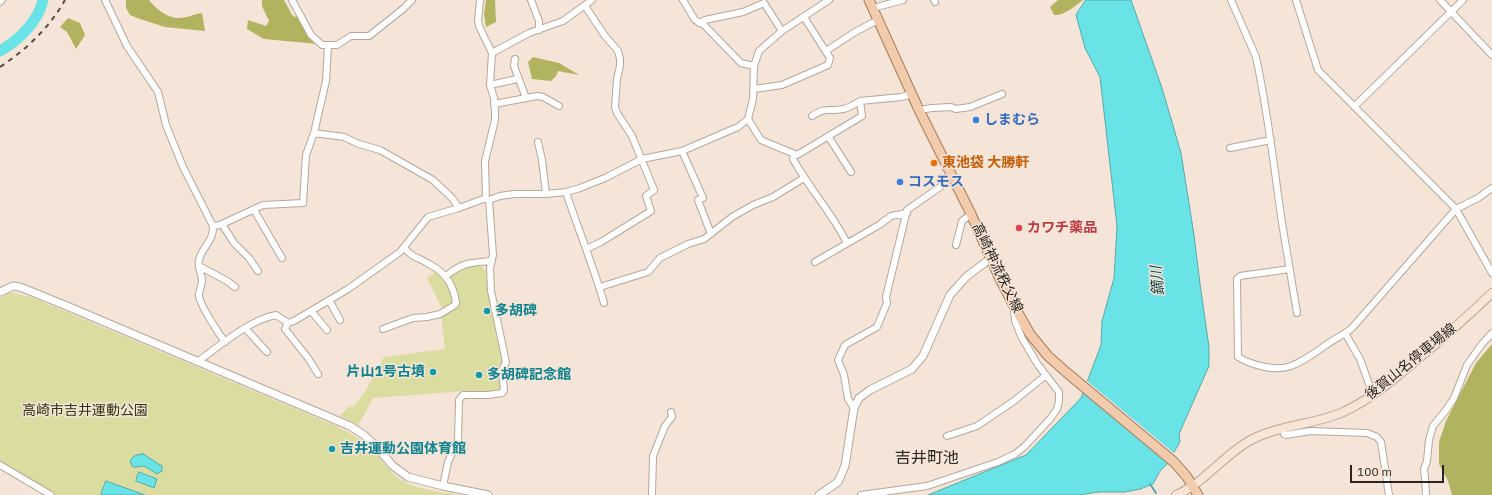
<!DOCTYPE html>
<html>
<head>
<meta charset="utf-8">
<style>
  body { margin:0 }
  #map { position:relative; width:1492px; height:495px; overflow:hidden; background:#f5e4d8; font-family:"IBM Plex Sans",sans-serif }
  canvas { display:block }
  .scale { position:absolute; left:1350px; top:465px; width:94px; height:18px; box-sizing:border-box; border:2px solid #2a2520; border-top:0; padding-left:5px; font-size:12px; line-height:14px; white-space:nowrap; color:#2a2520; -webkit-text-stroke:3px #f5e4d8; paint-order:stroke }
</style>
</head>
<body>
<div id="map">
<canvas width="1492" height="495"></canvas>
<div class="scale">100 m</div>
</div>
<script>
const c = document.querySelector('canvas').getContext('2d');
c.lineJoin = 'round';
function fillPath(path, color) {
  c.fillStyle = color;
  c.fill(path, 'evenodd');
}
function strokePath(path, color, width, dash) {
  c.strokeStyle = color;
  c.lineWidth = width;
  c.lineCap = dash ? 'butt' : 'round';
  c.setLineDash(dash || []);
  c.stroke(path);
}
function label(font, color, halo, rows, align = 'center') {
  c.font = font + ' "IBM Plex Sans","Noto Sans JP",sans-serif';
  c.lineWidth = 3;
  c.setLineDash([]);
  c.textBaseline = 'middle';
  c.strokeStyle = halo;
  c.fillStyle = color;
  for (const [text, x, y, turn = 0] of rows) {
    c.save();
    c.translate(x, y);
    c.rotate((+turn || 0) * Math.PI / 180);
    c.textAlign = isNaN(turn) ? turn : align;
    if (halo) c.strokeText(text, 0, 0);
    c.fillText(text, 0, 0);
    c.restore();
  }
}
fillPath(new Path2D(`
  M471,265H480L488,273L503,362L500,371V391H466L373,398L358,426L351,421L340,416L349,406L352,408L365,392L384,357L445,349L441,315L444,313L427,278C437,270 438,271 450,274L456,269Z
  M10,292L34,298L336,426C351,433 364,441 375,453C384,462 390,473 401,480C417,490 439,491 458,495H46L0,468V298Z`), '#dbdda0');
fillPath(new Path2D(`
  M126,0H149C155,8 168,19 179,18C187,18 194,14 202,13L205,31L165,27L140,19L130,15L126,8Z
  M262,0H284L292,15L295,17L304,14L308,27L318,44L264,39L247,29L248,20L266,26L269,21L262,6Z
  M486,0H495L496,22L486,27L484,14Z
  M1058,0H1083C1075,6 1064,16 1054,15L1050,7Z
  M68,18L80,23L85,35L76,49L67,32L60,27Z
  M533,57L559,63L579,75L558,71L556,76L551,81L532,79L528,62Z
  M1492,344V495H1452L1448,481L1439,464V442L1446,421L1476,363Z`), '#b1b35e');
const water = new Path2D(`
  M1086,0H1131L1162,88L1181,153L1194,235L1200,284L1209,347V366L1179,434L1180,442L1167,464L1160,471L1153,484L1140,489L1125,492H1098L1080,495H928L1026,455L1081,398L1101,345L1102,321L1114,278L1117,226L1100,77L1085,48L1076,15Z
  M143,454L162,466V471L157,474L144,466L136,467H133L130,462C132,455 137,455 143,454Z
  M139,472L157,479L154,488L136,481Z
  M106,481L145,495H101Z`);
fillPath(water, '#69e3e5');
strokePath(water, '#56aaaa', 1);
fillPath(new Path2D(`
  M1086,380L1175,454L1169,464L1082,391Z`), '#f5e4d8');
strokePath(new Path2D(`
  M1150,484L1156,493`), '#56aaaa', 2);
strokePath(new Path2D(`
  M0,51C19,40 38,22 43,0`), '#69e3e5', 11);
const minor = new Path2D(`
  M105,0L127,46L158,92L166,125L183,167L213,226C214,241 202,247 199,260C197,267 202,274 202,281C202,286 198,292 199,296C200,305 219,334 225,342
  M292,0L311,35L322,45H337L351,36H369L403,9L412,0
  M480,0L478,20L479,26L492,53L490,85L494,98L495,112V120L485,161L486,198
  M531,0L539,21V30
  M683,0L695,20L704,25L741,63L754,66
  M934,0L935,2
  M1231,0L1256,57C1268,112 1274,168 1282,223C1287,253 1292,283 1297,313
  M1296,0L1318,70L1456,209L1492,273
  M1440,0L1492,55
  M0,2L2,0
  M585,6L605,36L618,51L620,59V66L617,79L615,107L617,113L632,136L654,190L646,196L651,211L601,242L586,249
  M873,8L903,0
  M699,23L705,20L743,12L764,3L782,31
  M826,51L855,32L878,20
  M492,53L529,33L563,21L592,0
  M515,59L514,66L526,98
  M490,85L517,79
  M754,89L782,85L828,65L830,58L804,17
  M494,104L537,96L543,97L559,106
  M1355,106L1463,0
  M919,110L932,108L951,107L956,109L970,107L1002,94
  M812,116C827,106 829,112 843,109C849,108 855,104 860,101
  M748,119L761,140L797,155L862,116L860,101L901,97L912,94
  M314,133L344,137L359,144L380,150L433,180L452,198L459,208
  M828,136L851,172
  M538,142L542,160L546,194
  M1230,148L1271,140
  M682,151L703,198L698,200L711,234
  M794,154L793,159C809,188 832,213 847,243
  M566,192C578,229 593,265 604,303
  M254,210L282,258
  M222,224L234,243L249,258L258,271
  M213,226L220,225L263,205L303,203L306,155L314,133L326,81L328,45
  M956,245L962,221L971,214
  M815,262L879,225L891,216L907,213
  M199,266L227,281L235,287
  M1290,269L1240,276L1237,279L1238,357C1252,365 1275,372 1291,366C1304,361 1315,353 1326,345C1334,339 1344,335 1352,328L1456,209L1478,198L1492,188
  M446,276C463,262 470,263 492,261
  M600,287L648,272L660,258L688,244L704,239L732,217L753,205L773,197L804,178
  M329,300L340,320
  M311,311L327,330
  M288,323L285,329L308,358L318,374
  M245,328L267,352
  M383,329L413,318L427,317L440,314L455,305L456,303C454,286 445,272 429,264C420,258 410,257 404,247
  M1345,333L1360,359L1373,395
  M197,362C218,347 251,319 276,315L288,323L294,321L348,289L400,252L428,217L459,208L486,198L489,200L500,196L514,194H546L566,192L580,188L605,178L642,159L682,151L738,127L748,119L753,99L754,66L759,51L782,31L829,0
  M854,408L848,399L844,375L838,360L845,345L877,327L887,303L886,297L907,210L940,187
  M1283,429L1284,434L1286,435L1310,431L1367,433L1377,437L1381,442L1389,495
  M947,436L977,426L1014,401L1046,375
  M0,465L51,495
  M443,486L448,462L458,440L459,400L463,395H488L502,393L504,390L502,371L506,362L491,291L490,268L493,255L489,200
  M652,495L653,456L665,426L672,417L671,412
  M861,495L927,486L998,462L1015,454L1024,447L1050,419L1057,409L1059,401V392L1038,365L1022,338L1015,321L1014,310
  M1426,495L1425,478L1424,469L1427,461L1429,440L1433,426L1446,410L1454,398L1467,365L1482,344L1492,333`);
const tertiary = new Path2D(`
  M0,292L13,286L20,287L67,306L350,426L364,435L374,444L393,466L408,477L443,486L488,495
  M819,495L838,482L845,466L854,408L859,398L870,390L912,369L923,356L950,295L966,277L991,258`);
const secondary = new Path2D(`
  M1176,495C1205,483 1223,455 1251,440C1279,425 1312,425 1341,413C1370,400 1393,380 1417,360C1443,338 1468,316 1492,293`);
const primary = new Path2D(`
  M869,0L919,110L971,214L1000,279L1014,306L1030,334L1048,356L1066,372L1174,462L1187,477L1198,495`);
strokePath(minor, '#b6a79b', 8);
strokePath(tertiary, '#b6a79b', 9);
strokePath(secondary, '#b6a79b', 10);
strokePath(primary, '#a67b57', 11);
strokePath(minor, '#fff', 6);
strokePath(tertiary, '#fff', 7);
strokePath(secondary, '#f8e5d6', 8);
strokePath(primary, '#f2cbac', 9);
strokePath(new Path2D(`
  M0,67C27,49 49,28 65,0`), '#554e47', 2, [5, 5]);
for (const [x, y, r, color] of [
  [976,120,4,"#3f7fe0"],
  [934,163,4,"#e8710a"],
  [900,182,4,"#3f7fe0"],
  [1019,228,4,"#e0444e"],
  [487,311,4,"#0f9aa8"],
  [433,372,4,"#0f9aa8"],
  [479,375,4,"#0f9aa8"],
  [332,449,4,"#0f9aa8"]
]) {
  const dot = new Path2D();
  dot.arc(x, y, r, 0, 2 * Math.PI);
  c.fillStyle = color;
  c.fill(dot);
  strokePath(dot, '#f5e4d8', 1.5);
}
label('bold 14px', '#366cbe', '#f5e4d8', [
  ["しまむら",984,120],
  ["コスモス",908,182]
], 'left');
label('bold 14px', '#c56008', '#f5e4d8', [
  ["東池袋 大勝軒",942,163]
], 'left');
label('bold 14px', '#be3a42', '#f5e4d8', [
  ["カワチ薬品",1027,228]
], 'left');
label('14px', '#2a2520', '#f5e4d8', [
  ["高崎神流秩父線",997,268,64],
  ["後賀山名停車場線",1411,362,-39]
]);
label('bold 14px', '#0d838f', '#f5e4d8', [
  ["多胡碑",495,311],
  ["片山1号古墳",425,372,"right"],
  ["多胡碑記念館",487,375],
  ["吉井運動公園体育館",340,449]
], 'left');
label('14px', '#343510', '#f5e4d8', [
  ["高崎市吉井運動公園",85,411]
]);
label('italic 15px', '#154b4c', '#f5e4d8', [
  ["鏑川",1158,281,-95]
]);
label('16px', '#2a2520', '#f5e4d8', [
  ["吉井町池",927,458]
]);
</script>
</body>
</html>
